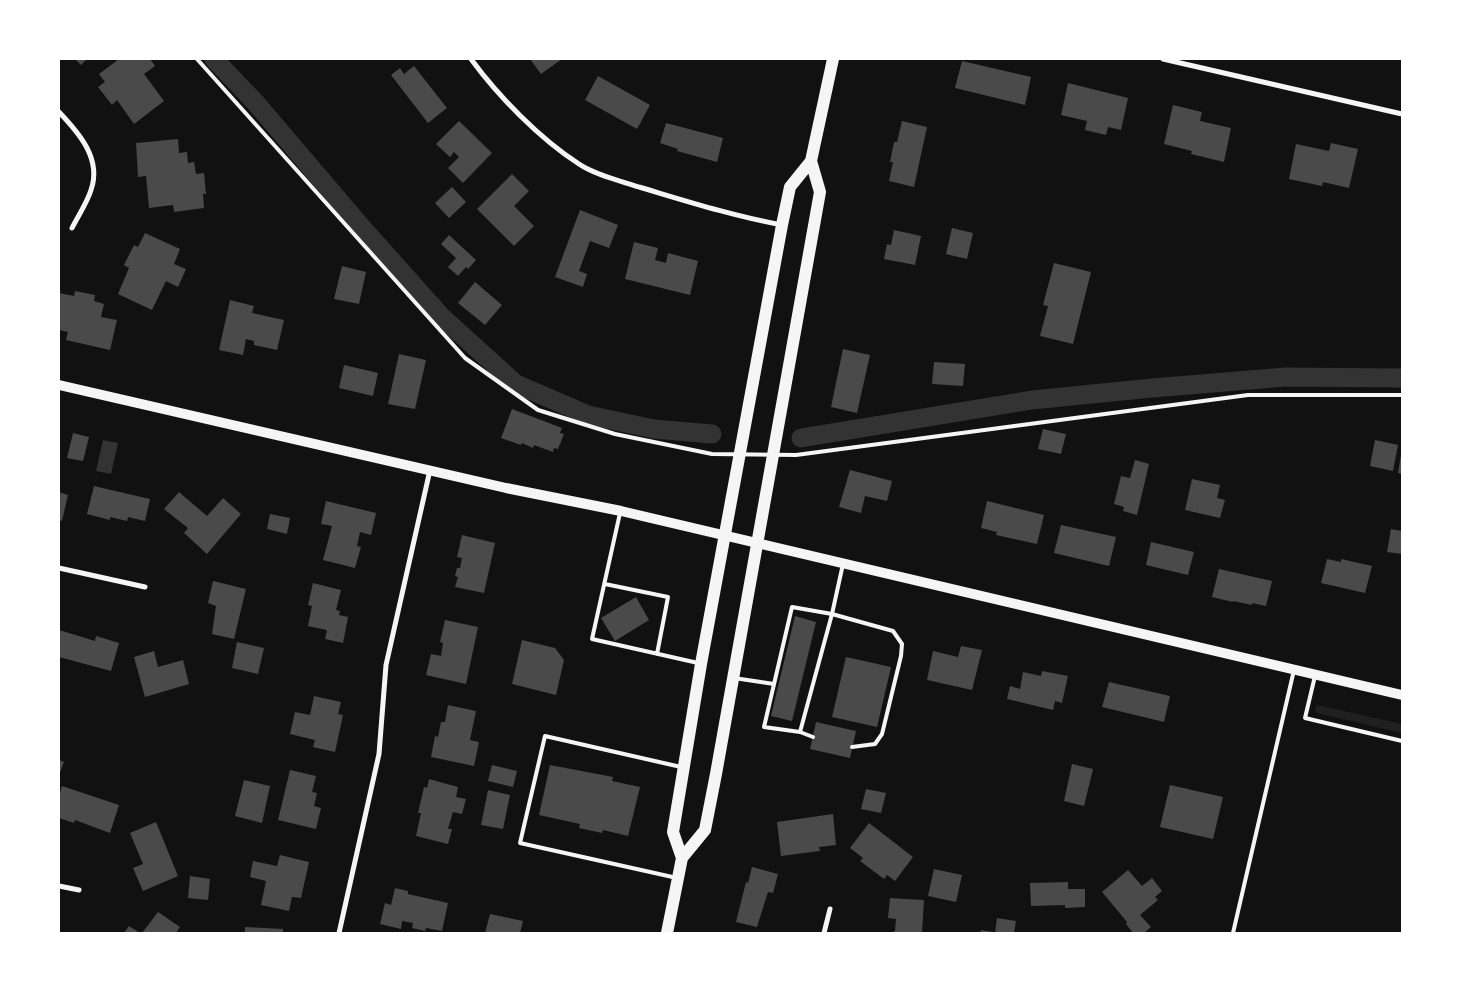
<!DOCTYPE html>
<html>
<head>
<meta charset="utf-8">
<style>
  body { margin:0 }
  #map { position:relative; width:1461px; height:992px; overflow:hidden; background:#111; font-family:"PT Sans Narrow",sans-serif }
  canvas { display:block }
  .frame { position:absolute; inset:0; border:60px solid #fff; pointer-events:none }
</style>
</head>
<body>
<div id="map">
<canvas width="1461" height="992"></canvas>
<div class="frame"></div>
</div>
<script>
const c = document.querySelector('canvas').getContext('2d');
c.lineJoin = 'round';
function fillPath(path, color) {
  c.fillStyle = color;
  c.fill(path, 'evenodd');
}
function strokePath(path, color, width, dash) {
  c.strokeStyle = color;
  c.lineWidth = width;
  c.lineCap = dash ? 'butt' : 'round';
  c.setLineDash(dash || []);
  c.stroke(path);
}
fillPath(new Path2D(`
  M1317,705L1402,724V733L1317,713L1315,711Z`), '#202020');
fillPath(new Path2D(`
  M103,440L118,443L111,474L96,471Z`), '#333');
strokePath(new Path2D(`
  M214,59L255,102L359,224L442,317L516,384L588,415L654,429L712,434
  M801,438L1032,400L1152,388L1286,377L1402,378`), '#333', 19);
fillPath(new Path2D(`
  M75,59H87L81,65Z
  M119,59H150L155,66L144,74L164,101L134,124L117,100L112,105L98,87L105,82L99,74Z
  M530,59H562L541,74Z
  M962,61L1031,77L1025,105L955,88Z
  M414,66L447,108L428,123L391,75L400,68L404,74Z
  M598,76L650,105L637,129L585,100Z
  M1068,83L1128,98L1121,130L1108,127L1106,135L1085,130L1087,121L1061,115Z
  M1173,105L1202,112L1200,121L1231,128L1224,162L1191,154L1192,151L1164,144Z
  M459,121L492,153L463,183L448,168L459,157L454,152L450,157L436,144Z
  M902,121L927,127L914,187L889,181L893,162H890L894,142H897Z
  M666,123L723,138L717,162L677,151L678,149L660,143Z
  M178,139L179,153L187,152L188,163L194,162L196,174L204,173L206,194H203L204,208L174,212L173,205L149,208L146,176L138,177L136,143Z
  M1331,143L1358,149L1349,188L1323,182L1322,186L1289,179L1296,144L1329,151Z
  M512,174L529,191L514,206L534,226L514,246L477,209Z
  M452,187L466,202L449,218L435,203Z
  M580,210L618,225L609,248L590,241L579,271L587,274L583,287L555,277Z
  M952,228L973,233L967,259L946,254Z
  M894,230L921,236L915,265L884,259L887,244L891,245Z
  M145,233L180,249L174,264L186,269L178,287L166,281L152,310L118,294L129,268L124,265L134,245L138,247Z
  M449,235L476,260L468,269L466,267L458,276L448,267L456,258L441,244Z
  M634,242L658,248L655,260L666,263L668,253L698,261L690,295L625,279Z
  M1054,263L1091,272L1073,344L1040,336L1048,306L1043,305Z
  M342,266L366,272L359,304L334,299Z
  M475,282L502,305L485,325L458,303Z
  M75,291L95,295L94,301L104,304L101,317L117,320L110,350L66,340L68,332L59,330V293L74,296Z
  M230,300L254,306L252,313L284,320L277,350L254,345V341L246,339L243,355L219,350Z
  M843,349L870,355L857,413L831,407Z
  M399,354L426,360L415,409L388,404Z
  M934,362L965,364L963,386L932,384Z
  M344,365L378,373L373,396L339,388Z
  M512,409L562,428L560,433L564,434L558,449L554,448L553,452L534,445L533,448L522,443L521,445L501,438Z
  M1043,429L1066,434L1061,454L1038,449Z
  M73,433L89,437L83,461L67,458Z
  M1375,440L1398,445L1393,471L1370,466Z
  M1401,455H1402V474L1398,473Z
  M1135,460L1149,464L1137,515L1123,511L1124,507L1114,504L1121,476L1130,478Z
  M850,470L892,481L887,501L865,496L861,513L839,507Z
  M1192,479L1220,485L1217,498L1225,500L1220,518L1185,510Z
  M94,486L150,499L145,521L128,517L127,521L110,517V520L87,514Z
  M59,492L68,495L62,521L59,520Z
  M179,492L207,516L223,498L241,514L207,554L184,533L188,528L164,509Z
  M326,501L376,513L371,535L360,532L357,546L361,547L355,568L323,560L332,526L321,524Z
  M987,501L1044,515L1037,544L996,535L997,532L981,528Z
  M270,514L290,518L287,534L267,529Z
  M1061,525L1116,537L1109,566L1054,553Z
  M1391,529L1402,531V554L1387,552Z
  M462,535L495,543L484,593L455,587L458,577L455,576L457,568H460L462,558L457,557Z
  M1151,542L1194,552L1188,575L1146,565Z
  M1327,559L1341,562V559L1372,566L1365,593L1321,583Z
  M1219,569L1272,581L1266,606L1252,603V605L1233,601V602L1212,597Z
  M213,581L246,589L234,639L212,634L216,606L208,603Z
  M313,583L341,590L336,610L340,611L339,615L348,617L343,643L325,639L327,630L308,626L312,606L308,605Z
  M636,597L649,620L615,641L601,618Z
  M795,616L816,622L792,721L771,716Z
  M445,620L478,627L466,684L426,675L431,654L441,656L443,643L440,642Z
  M59,630L95,641L96,636L119,643L111,671L59,657Z
  M522,640L555,648L564,660L556,695L512,684Z
  M237,642L264,648L258,674L232,668Z
  M961,646L982,650L972,690L927,680L933,651L958,657Z
  M154,651L158,667L183,660L189,684L145,697L134,657Z
  M846,657L891,667L877,727L832,717Z
  M1042,671L1068,676L1062,703L1055,701L1053,710L1007,699L1010,686L1020,689L1023,672L1041,676Z
  M1109,682L1170,696L1164,722L1102,707Z
  M314,696L341,702L338,714L343,715L335,752L313,747L315,740L290,734L295,712L310,715Z
  M448,705L476,711L470,740L479,742L474,766L431,757L435,736L438,737L441,722H445Z
  M816,722L856,731L850,758L810,749Z
  M59,760L64,762L59,775Z
  M1072,764L1093,769L1084,806L1064,801Z
  M492,765L517,771L513,787L488,781Z
  M550,765L613,777L612,781L640,787L628,836L603,830L602,833L579,828L580,824L539,815Z
  M290,770L316,776L312,792L317,793L314,806L321,808L316,829L278,820Z
  M429,779L458,787L456,797L466,799L462,814L453,812L448,829H452L448,844L416,836L421,813H418L424,787L427,788Z
  M244,780L270,786L262,823L235,816Z
  M1170,785L1223,797L1213,839L1160,827Z
  M62,786L119,805L110,833L75,820L74,823L59,818V795Z
  M866,789L886,793L881,813L861,809Z
  M488,790L510,795L503,829L481,825Z
  M833,814L836,845L819,847L820,851L781,856L777,822Z
  M156,822L178,876L143,891L133,868L143,864L130,833Z
  M869,823L913,857L895,881L887,875L884,879L860,861L863,858L850,848Z
  M280,855L309,862L301,898L292,897L289,911L261,905L266,881L250,877L253,861L277,866Z
  M752,867L778,874L773,893L768,892L757,927L736,922L746,882L748,883Z
  M934,869L962,875L956,902L928,896Z
  M1128,870L1142,886L1152,878L1162,891L1155,897L1158,900L1140,915L1151,927L1144,933H1133L1126,924L1127,922L1102,892Z
  M190,876L210,879L208,900L188,898Z
  M1068,882V889H1085V907L1065,908V905L1031,906L1030,883Z
  M395,888L408,891V894L448,903L442,931L426,928L425,931L412,928L413,923L402,921L401,929L380,924L385,903L391,905Z
  M890,898L924,900L922,933H893L894,931H895L896,919L888,918Z
  M158,912L180,927L176,933H142Z
  M490,914L523,921L520,933H485Z
  M997,918L1016,921L1014,933H995Z
  M129,926L140,933H124Z
  M245,927L283,929V933H245Z
  M981,930L993,932V933H980Z`), '#4a4a4a');
strokePath(new Path2D(`
  M197,59L465,358L538,410L615,434L712,454L796,455L1248,395H1402
  M620,513L592,639L698,663
  M843,564L832,614L800,732L764,727L792,607L832,614L893,631L902,644L901,656L882,734L875,744L852,747
  M605,584L668,597L657,654
  M1315,676L1305,718L1402,741
  M734,678L774,684
  M800,732L813,737
  M677,878L520,843L545,736L681,767
  M1233,933L1294,670`), '#f5f5f5', 4);
strokePath(new Path2D(`
  M471,59C498,96 540,139 579,164C595,175 621,181 639,187C686,201 733,216 782,225
  M1163,59L1402,114
  M59,112C79,133 102,159 91,190C87,203 78,216 72,228
  M59,568L145,587
  M59,886L79,890
  M339,933L379,754L386,665L430,470
  M824,933L830,909`), '#f5f5f5', 5);
strokePath(new Path2D(`
  M59,385L506,488L621,511L1402,695`), '#f5f5f5', 10);
strokePath(new Path2D(`
  M682,858L705,830L716,774L820,192L811,161
  M667,933L682,858L673,832L701,664L782,225L790,187L811,161L833,59`), '#f5f5f5', 12);
</script>
</body>
</html>
